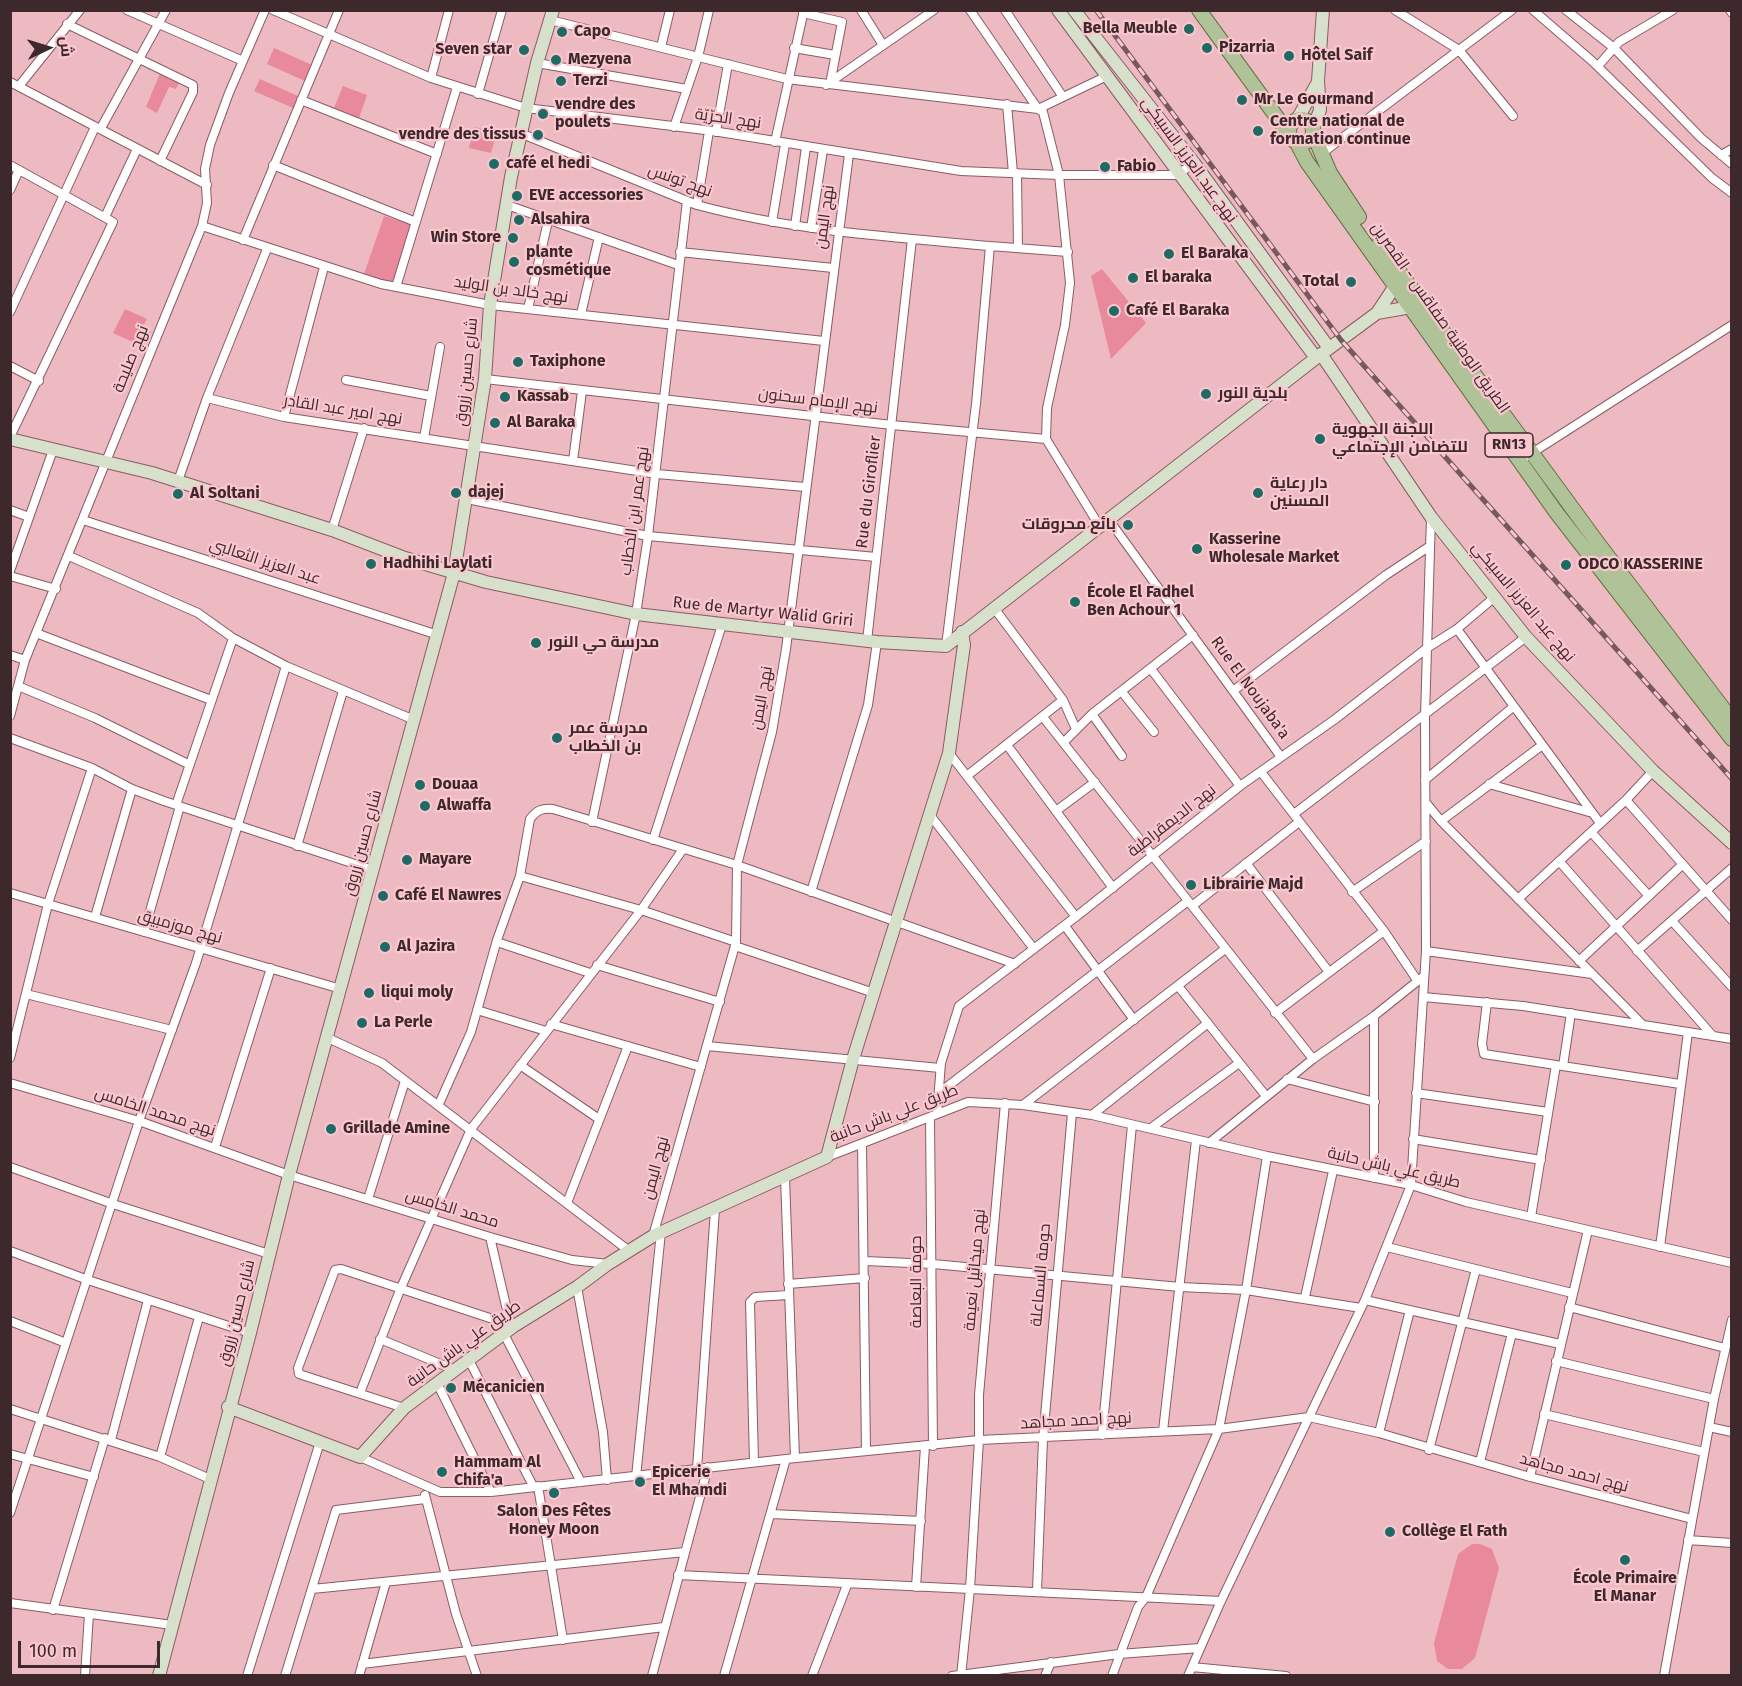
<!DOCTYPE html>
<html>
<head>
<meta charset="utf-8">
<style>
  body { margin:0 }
  #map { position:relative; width:1742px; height:1686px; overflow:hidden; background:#eebac2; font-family:"Fira Sans",Cairo,sans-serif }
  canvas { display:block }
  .frame { position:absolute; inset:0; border:12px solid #3d292c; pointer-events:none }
  .north { position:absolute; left:18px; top:18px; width:60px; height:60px; -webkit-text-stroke:4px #fbc7cf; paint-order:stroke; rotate:86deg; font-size:16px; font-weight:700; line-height:24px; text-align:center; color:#3d292c }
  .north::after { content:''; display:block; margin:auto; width:21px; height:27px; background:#3d292c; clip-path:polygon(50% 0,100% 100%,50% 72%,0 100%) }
  .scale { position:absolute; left:18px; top:1641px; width:142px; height:27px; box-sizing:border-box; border:3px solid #3d292c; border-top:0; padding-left:8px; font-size:18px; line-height:21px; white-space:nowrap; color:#3d292c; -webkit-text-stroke:4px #fbc7cf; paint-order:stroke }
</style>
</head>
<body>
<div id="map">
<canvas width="1742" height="1686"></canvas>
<div class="frame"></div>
<div class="north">ش</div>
<div class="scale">100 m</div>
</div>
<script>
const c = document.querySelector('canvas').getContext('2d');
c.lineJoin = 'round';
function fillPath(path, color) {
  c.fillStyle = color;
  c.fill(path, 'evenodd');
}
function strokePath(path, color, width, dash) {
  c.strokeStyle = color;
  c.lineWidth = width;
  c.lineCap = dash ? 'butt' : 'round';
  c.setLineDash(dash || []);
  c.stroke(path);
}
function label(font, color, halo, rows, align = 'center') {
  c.font = font + ' "Fira Sans",Cairo,sans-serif';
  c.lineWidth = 4.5;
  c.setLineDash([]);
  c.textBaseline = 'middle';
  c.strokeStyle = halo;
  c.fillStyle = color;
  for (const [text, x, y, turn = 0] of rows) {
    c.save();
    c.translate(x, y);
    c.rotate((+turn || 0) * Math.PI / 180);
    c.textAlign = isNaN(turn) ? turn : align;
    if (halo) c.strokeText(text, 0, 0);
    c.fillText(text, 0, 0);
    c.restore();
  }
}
fillPath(new Path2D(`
  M274,48L312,65L305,81L267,64Z
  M161,71L180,80L176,89L169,87L157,113L146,107Z
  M260,79L298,96L293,108L254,91Z
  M343,86L367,95L359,118L334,108Z
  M474,127L497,132L491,153L469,148Z
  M384,216L412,225L393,283L364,274Z
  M1102,269L1146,323L1111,359L1091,276Z
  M125,309L147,319L142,328L151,332L144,347L113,333Z
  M1472,1544H1480L1492,1549L1499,1568L1475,1658L1462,1669H1448L1437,1661L1434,1643L1458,1554Z`), '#e9899c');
const street = new Path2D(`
  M127,10L243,61
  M273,10L431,78L526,108L713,131L961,171L1059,175H1177L1194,163
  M861,10L883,45
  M970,10L1038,109L1043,112L1059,175L1070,283L1065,325L1047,408L1046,439
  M1005,10L1063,97
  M1395,10L1459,50L1513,116
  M1533,10L1592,61L1712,178L1732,193
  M1566,10L1614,48L1701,138L1732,164
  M1730,10L1732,13
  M803,13L842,22L830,84
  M550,20L787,79L1038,109L1107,76
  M67,24L193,85V92L160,161
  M661,47L670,10
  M794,48L835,55
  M537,63L687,89
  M1598,66L1619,42L1673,10
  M431,78L449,10
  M10,82L207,185
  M826,85L934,10
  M19,86L80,10
  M478,94L502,10
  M301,100L437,154
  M1007,104L1013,173
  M674,127L698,57L709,10
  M101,128L166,10
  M716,132L728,64
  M520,133L697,205C793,231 891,237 990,246L976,404L946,646
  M775,142L804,10
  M1321,154L1512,10
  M1721,155L1732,149
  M10,165L113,222L10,437
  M273,165L416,222
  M1017,173L1018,248
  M10,190L19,170
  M507,205L678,265
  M697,205L709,131
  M105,217L137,149
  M772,222L785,144
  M202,226L381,284L490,305L824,341
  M795,226L806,147
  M811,228L823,150
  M243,240L339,10
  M990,246L1068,252
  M680,252L833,268
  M396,287L457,87
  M528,309L548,221
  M10,312L95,127
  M581,314L599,237
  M10,366L39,381
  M485,379L892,425L1046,439L1100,527
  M346,380L431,396
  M207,398L284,417L657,474L805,487
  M284,417L324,267
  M424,438L440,347
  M1521,460L1732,325
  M573,461L582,391
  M178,481L207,398L267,249
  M467,499L648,536L876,557
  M10,510L29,517
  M83,520L438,635
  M1109,520L1281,757
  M332,530L364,428
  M69,556L198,613L233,638
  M10,571L53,450
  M10,576L56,589
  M994,608L1063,700L1076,729
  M1457,629L1600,823
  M36,633L211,700
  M867,641L912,239
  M10,655L25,660
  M1151,669L1240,786
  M18,686L95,718L188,764
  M1233,691L1386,575L1430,546
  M1122,692L1154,732
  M1092,714L1122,756
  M10,716L25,660L202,226L207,203L205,169L210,145L229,93L265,10
  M1043,717L1313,1059
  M10,738L92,768L132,789L164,801L373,870
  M1064,742L1092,714L1193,635
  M1007,745L1113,888
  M949,753L1076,917
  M1261,772L1384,931L1417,980
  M968,775L1063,700
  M1425,780L1513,707
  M1489,784L1589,812
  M1626,800L1732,920
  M1427,804L1441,821L1643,1025
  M176,805L233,638L286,666L412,719
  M1056,811L1095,782
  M1294,814L1526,637
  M930,815L1034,949
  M1441,821L1541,746
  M592,822L636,614L648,536L687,201
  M1591,832L1649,896
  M653,840L722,625
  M297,846L343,691
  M1559,861L1712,1035
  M1246,863L1329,972
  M520,876L641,910L736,942
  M811,892L868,705L877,642
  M1352,892L1426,841
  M10,893L341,989
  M1518,899L1626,800L1653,771
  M1192,906L1299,822
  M95,917L132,789
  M1672,921L1732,987
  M1065,926L1134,1020
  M144,932L180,806
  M497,942L590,973
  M735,946L874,993
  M1426,951L1592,974
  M1637,951L1732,868
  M1579,961L1682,865
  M597,965L720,1002
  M1178,986L1266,1096
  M26,994L172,1030
  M1423,997L1523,1006L1732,1039
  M1487,1002L1482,1044L1484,1054L1680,1084
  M477,1010L546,1031
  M1275,1013L1384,931
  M551,1024L701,1067
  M328,1038L382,1063L628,1250
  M707,1046L940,1068
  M10,1058L48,904L92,768
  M520,1065L599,1119
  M1563,1066L1571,1013
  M1287,1079L1375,1102
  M10,1083L139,1121L289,1175L490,1237L572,1260L608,1264
  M939,1093L1188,901
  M1416,1093L1548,1112
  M439,1104L471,1032L497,940L520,876L530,819C537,810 542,808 553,809L737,865L1015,964
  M1023,1105L1225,949
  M937,1114L941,1063L959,1006L1082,912L1240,786L1334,720L1427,648L1457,629L1496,596
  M1092,1115L1208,1023
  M930,1117L933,1446
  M1151,1128L1239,1063
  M1413,1139L1541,1160
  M1209,1143L1313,1059L1374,1016L1424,976
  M862,1144L866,1451
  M215,1147L271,968
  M827,1157L968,1102L1023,1105L1092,1115L1267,1156L1411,1185L1466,1202L1732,1263
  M10,1167L113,1204L269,1254
  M785,1177L795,1458
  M1374,1178V1016
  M368,1199L405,1081
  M567,1203L628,1046
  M1531,1217L1556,1065
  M653,1236L736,942L737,865L772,732L786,649L849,154
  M490,1237L510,1323
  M1387,1247L1572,1293
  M1660,1247L1688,1032
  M10,1251L88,1280L250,1333
  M865,1261L933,1264L1180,1287L1246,1290L1361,1308
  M788,1284L865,1278
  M577,1287L603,1432L607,1480
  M1305,1297L1333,1171
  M1365,1300L1560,1344
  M1569,1307L1725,1348
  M10,1321L66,1343
  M504,1334L581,1482
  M380,1339L455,1370
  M469,1360L533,1486
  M1556,1361L1714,1399
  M438,1385L491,1492
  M360,1393L400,1290L471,1129L641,910L683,849
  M404,1408L299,1374L298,1368L335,1270L341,1269L514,1326
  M10,1409L160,1457L199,1317
  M1544,1414L1704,1452
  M1709,1427L1732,1432
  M1163,1431L1196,1140
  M1379,1433L1410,1310
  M1102,1435L1132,1125
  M111,1440L148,1300
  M1429,1450L1476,1269
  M10,1454L94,1477
  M160,1457L210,1479
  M360,1457L440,1492H491L786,1459L979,1440L1219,1429L1309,1417L1379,1433L1530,1477L1692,1519
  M754,1462L750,1302L755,1297L789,1295
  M1480,1462L1512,1333
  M697,1469L715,1209
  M636,1477L661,1232
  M1530,1477L1588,1230
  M538,1486L563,1640
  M425,1495L456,1614L477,1676
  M10,1513L139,1121L196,963L286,666
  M771,1514L921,1521
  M1688,1540L1732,1543
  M678,1575L1221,1601
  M916,1587L925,1446
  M312,1589L685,1552
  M1037,1591L1043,1439L1072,1113
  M10,1603L172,1625
  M53,1610L105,1438
  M362,1664L664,1627
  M1192,1667L1286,1676
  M85,1676L89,1614
  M247,1676L320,1442
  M285,1676L336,1510L425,1499
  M359,1676L386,1582
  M652,1676L708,1467
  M724,1676L786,1459
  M812,1676L847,1585
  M952,1676L1119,1654L1200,1648
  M961,1676L970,1589L979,1440V1395L1005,1103
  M1045,1676L1051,1662
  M1112,1676L1138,1607L1146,1597L1219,1429L1246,1290L1267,1156
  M1188,1676L1221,1601L1365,1300L1411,1185L1426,951L1425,716L1431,517
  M1664,1676L1714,1399L1732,1320`);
const secondary = new Path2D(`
  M1058,10L1316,358
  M1074,10L1194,163L1329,348
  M1298,118L1318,82
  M1313,129L1320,110L1318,81L1323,10
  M1377,313L1391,292L1402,283
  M1321,354L1431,517L1526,637L1653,771L1732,843
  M10,439L152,473L332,530L405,558L486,582L636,614L877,642L946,646L1316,358L1377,313L1411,307L1418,302
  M228,1407L360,1457L404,1408L514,1326L577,1287L608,1264L653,1236L827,1157L853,1059L949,753L964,645L962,632
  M159,1676L250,1333L289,1175L454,573L485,379L490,305L511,177L537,63L553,10`);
const primary = new Path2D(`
  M1199,10L1289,134
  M1289 131a12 12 0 1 1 24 0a12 12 0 1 1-24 0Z
  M1313,133L1330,173L1359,217
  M1297,143L1307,162L1556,512L1732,739
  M1379,244L1597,542L1732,720`);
strokePath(street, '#8a5c64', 10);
strokePath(secondary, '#8a5c64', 14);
strokePath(primary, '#657244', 16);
strokePath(street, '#fff', 8);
strokePath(secondary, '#d7e0cb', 12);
strokePath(primary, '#b0c297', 14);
const rail = new Path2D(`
  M1096,10L1341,340L1732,779`);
strokePath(rail, '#77595d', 5);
strokePath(rail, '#fbc7cf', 3, [9]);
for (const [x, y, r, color] of [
  [1189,29,6,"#1f6a64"],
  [562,32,6,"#1f6a64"],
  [1207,48,6,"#1f6a64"],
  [524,50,6,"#1f6a64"],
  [1289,56,6,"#1f6a64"],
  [556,60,6,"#1f6a64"],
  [561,81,6,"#1f6a64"],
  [1242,100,6,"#1f6a64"],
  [543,114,6,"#1f6a64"],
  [1258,131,6,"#1f6a64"],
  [538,135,6,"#1f6a64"],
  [494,164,6,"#1f6a64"],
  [1105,167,6,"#1f6a64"],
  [517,196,6,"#1f6a64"],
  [519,220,6,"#1f6a64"],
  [513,238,6,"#1f6a64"],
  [1169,254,6,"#1f6a64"],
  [514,262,6,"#1f6a64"],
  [1133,278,6,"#1f6a64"],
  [1351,282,6,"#1f6a64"],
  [1114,311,6,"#1f6a64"],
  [518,362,6,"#1f6a64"],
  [1206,394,6,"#1f6a64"],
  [505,397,6,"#1f6a64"],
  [495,423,6,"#1f6a64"],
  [1320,439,6,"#1f6a64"],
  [456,493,6,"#1f6a64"],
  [1258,493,6,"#1f6a64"],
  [178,494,6,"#1f6a64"],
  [1128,525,6,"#1f6a64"],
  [1197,549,6,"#1f6a64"],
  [371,564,6,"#1f6a64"],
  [1566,565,6,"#1f6a64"],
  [1075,602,6,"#1f6a64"],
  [536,643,6,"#1f6a64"],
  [557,738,6,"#1f6a64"],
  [420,785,6,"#1f6a64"],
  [425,806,6,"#1f6a64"],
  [407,860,6,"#1f6a64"],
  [1191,885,6,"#1f6a64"],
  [383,896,6,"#1f6a64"],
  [385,947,6,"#1f6a64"],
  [369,993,6,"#1f6a64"],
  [362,1023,6,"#1f6a64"],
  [331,1129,6,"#1f6a64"],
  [451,1388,6,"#1f6a64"],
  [442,1472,6,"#1f6a64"],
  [640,1482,6,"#1f6a64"],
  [554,1493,6,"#1f6a64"],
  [1390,1532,6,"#1f6a64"],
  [1625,1560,6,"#1f6a64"]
]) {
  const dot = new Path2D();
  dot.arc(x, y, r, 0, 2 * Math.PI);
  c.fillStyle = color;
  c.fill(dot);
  strokePath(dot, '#fbc7cf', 2);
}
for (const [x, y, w] of [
  [1509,445,48]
]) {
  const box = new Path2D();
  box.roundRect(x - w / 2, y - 12, w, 24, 4.5);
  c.fillStyle = '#fbc7cf';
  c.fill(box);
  strokePath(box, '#3d292c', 1.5);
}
label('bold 15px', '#3d292c', null, [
  ["RN13",1509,445]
]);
label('bold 16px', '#3d292c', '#fbc7cf', [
  ["Bella Meuble",1177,29,"right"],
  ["Capo",574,32],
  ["Pizarria",1219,48],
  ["Seven star",512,50,"right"],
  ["Hôtel Saif",1301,56],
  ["Mezyena",568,60],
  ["Terzi",573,81],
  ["Mr Le Gourmand",1254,100],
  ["vendre des",555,105],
  ["poulets",555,123],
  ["Centre national de",1270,122],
  ["formation continue",1270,140],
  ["vendre des tissus",526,135,"right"],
  ["café el hedi",506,164],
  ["Fabio",1117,167],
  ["EVE accessories",529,196],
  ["Alsahira",531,220],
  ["Win Store",501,238,"right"],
  ["plante",526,253],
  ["cosmétique",526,271],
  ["El Baraka",1181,254],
  ["El baraka",1145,278],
  ["Total",1339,282,"right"],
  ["Café El Baraka",1126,311],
  ["Taxiphone",530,362],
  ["بلدية النور",1218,394],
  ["Kassab",517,397],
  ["Al Baraka",507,423],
  ["اللجنة الجهوية",1332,430],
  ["للتضامن الإجتماعي",1332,448],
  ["دار رعاية",1270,484],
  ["المسنين",1270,502],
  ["dajej",468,493],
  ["Al Soltani",190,494],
  ["بائع محروقات",1116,525,"right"],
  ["Kasserine",1209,540],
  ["Wholesale Market",1209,558],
  ["Hadhihi Laylati",383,564],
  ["ODCO KASSERINE",1578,565],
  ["École El Fadhel",1087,593],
  ["Ben Achour 1",1087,611],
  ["مدرسة حي النور",548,643],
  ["مدرسة عمر",569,729],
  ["بن الخطاب",569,747],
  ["Douaa",432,785],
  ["Alwaffa",437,806],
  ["Mayare",419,860],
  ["Librairie Majd",1203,885],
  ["Café El Nawres",395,896],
  ["Al Jazira",397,947],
  ["liqui moly",381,993],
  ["La Perle",374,1023],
  ["Grillade Amine",343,1129],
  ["Mécanicien",463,1388],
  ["Hammam Al",454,1463],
  ["Chifa'a",454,1481],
  ["Epicerie",652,1473],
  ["El Mhamdi",652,1491],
  ["Salon Des Fêtes",554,1512,"center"],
  ["Honey Moon",554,1530,"center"],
  ["Collège El Fath",1402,1532],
  ["École Primaire",1625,1579,"center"],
  ["El Manar",1625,1597,"center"]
], 'left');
label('16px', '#3d292c', '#fbc7cf', [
  ["نهج الحرّيّة",728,119,8],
  ["نهج عبد العزيز السبيكي",1189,160,54],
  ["نهج تونس",680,181,20],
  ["نهج اليمن",825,217,-82],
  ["نهج خالد بن الوليد",511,290,8],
  ["الطريق الوطنية صفاقس - القصرين",1440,318,55],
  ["نهج صليحة",131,359,-68],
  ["شارع حسين زروق",467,372,-84],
  ["نهج الإمام سحنون",818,401,7],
  ["نهج امير عبد القادر",343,410,9],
  ["Rue du Giroflier",869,492,-83],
  ["نهج عمر ابن الخطاب",635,511,-82],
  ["عبد العزيز الثعالبي",265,562,18],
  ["نهج عبد العزيز السبيكي",1523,602,50],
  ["Rue de Martyr Walid Griri",763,612,6],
  ["Rue El Noujaba'a",1250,688,54],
  ["نهج اليمن",762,698,-80],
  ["نهج الديمقراطية",1172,821,-38],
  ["شارع حسين زروق",363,843,-75],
  ["نهج موزمبيق",180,927,16],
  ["نهج محمد الخامس",155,1112,18],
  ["طريق علي باش حانبة",894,1114,-21],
  ["نهج اليمن",656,1168,-75],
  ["طريق علي باش حانبة",1394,1168,13],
  ["محمد الخامس",452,1209,17],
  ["نهج ميخائيل نعيمة",975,1270,-85],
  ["حومة السماعلة",1041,1275,-85],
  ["حومة البعاصة",917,1282,-90],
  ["شارع حسين زروق",237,1313,-76],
  ["طريق علي باش حانبة",464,1344,-36],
  ["نهج احمد مجاهد",1076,1421,-3],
  ["نهج احمد مجاهد",1574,1473,15]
]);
</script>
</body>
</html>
